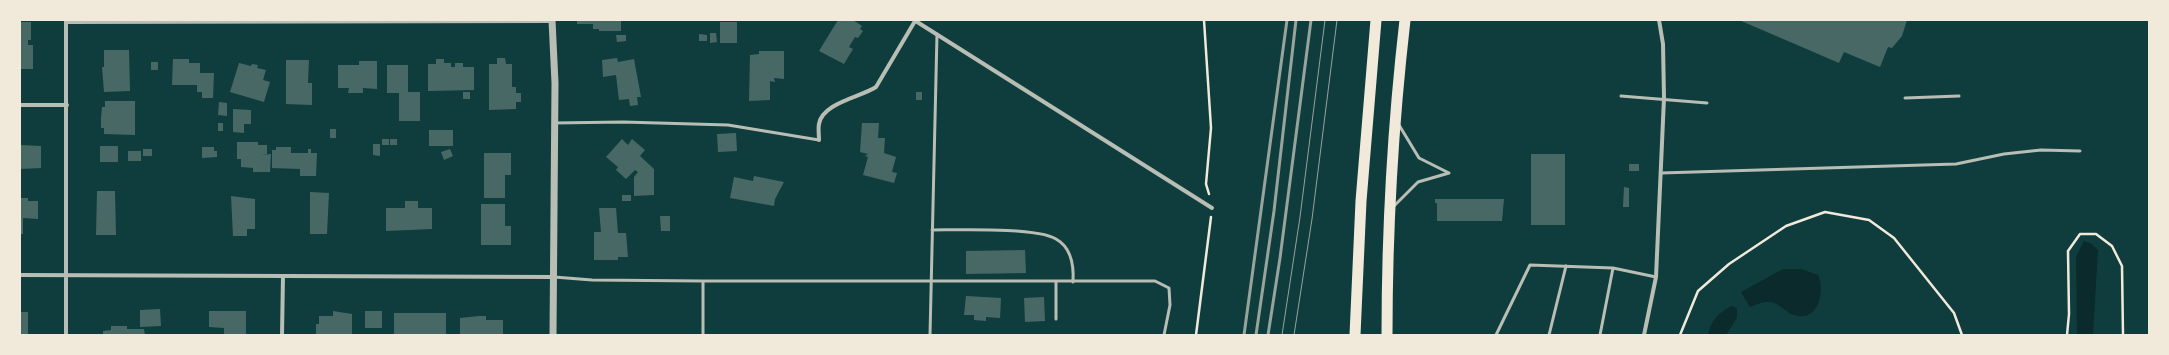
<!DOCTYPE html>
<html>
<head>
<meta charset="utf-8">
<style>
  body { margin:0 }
  #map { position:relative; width:2169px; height:355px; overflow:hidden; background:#0f3d3e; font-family:Cabin,sans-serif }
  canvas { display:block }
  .frame { position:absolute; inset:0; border:21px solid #f1e9da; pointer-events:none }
</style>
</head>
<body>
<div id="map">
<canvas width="2169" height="355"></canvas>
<div class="frame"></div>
</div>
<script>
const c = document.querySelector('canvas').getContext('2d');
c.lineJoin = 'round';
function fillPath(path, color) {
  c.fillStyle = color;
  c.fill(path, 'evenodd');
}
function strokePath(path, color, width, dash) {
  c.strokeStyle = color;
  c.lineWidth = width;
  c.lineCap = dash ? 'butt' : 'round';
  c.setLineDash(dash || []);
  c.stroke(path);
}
fillPath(new Path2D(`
  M2084,241L2092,244L2098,250L2093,335H2077L2076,257Z
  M1783,269H1801L1818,275C1825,291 1819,323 1794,315C1786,313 1780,303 1770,302C1763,301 1756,305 1750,307L1741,292Z
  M1732,306L1737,308V318L1726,335H1708C1711,320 1719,312 1732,306Z`), '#0a2a2b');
fillPath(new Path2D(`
  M577,20H621V31H599V29H593V24H577Z
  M838,20H853L862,26L860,29L863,31L858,38L855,37L849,47L853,49L844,64L819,51Z
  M1739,20H1907L1902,36L1892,48L1888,47L1880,67L1844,52L1839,63Z
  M20,22H31V40H28V45H33V69H20Z
  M720,22H737V43H720Z
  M710,33H716L717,42L710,43Z
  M699,34L707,35V41H699Z
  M616,35H626V41L617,42Z
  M104,50H129L130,91L104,92L102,67H104Z
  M759,51H784V79L774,78L775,82L770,81V100L749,101L750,55L759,54Z
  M497,58H505L506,64H512V87H516V93H521V102H516V109L489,110V64H497Z
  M617,58L618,62L634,59L641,97H637L638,105L630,106L629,99L619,100L616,75L603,77L602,60Z
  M173,59H189V63H200V73H214L213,98H202V92H197V85H172Z
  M436,59H444V63H451V67H455V63H463V67H474V90L428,91V64H436Z
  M286,60H309L308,83H312V105L286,104Z
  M359,61H377V89L363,88V93H348L349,88H338V65H359Z
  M151,62H158V70H151Z
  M239,63L251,66L252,64L258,65L257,68L266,70L263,80L270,82L264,102L230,92Z
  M387,65H408V92H420V121H399V93H387Z
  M463,92H470V99H463Z
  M916,92H922V100H916Z
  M105,101H135V135L104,134V128H101V118L102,107H105Z
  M219,102L227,103V116L218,115Z
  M233,109L251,110V124H244V133L233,132Z
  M218,123H223V131H218Z
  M862,123H879L878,138H885L884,153L896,157L892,172L897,173L894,183L863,175L868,157L865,156L868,154L860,152Z
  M330,129H336V138H330Z
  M429,130H453V146H429Z
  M736,133L737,151L718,152L717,134Z
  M382,139H389V145H382Z
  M390,139H397V145H390Z
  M622,139L628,145L632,139L645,150L640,156L654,169V195L634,196V177L638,172L635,170L626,179L616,170L618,167L606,157Z
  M237,142H258V145H267V154L261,155L271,154L270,172H253V168L241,167V159H237Z
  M373,144H380V156L373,155Z
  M20,145L41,146V168L20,169Z
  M100,146H118V162H100Z
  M202,147H214V151H217V157L202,158Z
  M276,147H291V153H308V149H311V153H317L316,176H300V169L272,168V150H276Z
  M143,149H152V156H143Z
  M450,149L453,156L444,160L441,152Z
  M128,151H141V161H128Z
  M484,153H511V175H505V198H484Z
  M1531,154H1565V225H1531Z
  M1629,164H1639V171H1629Z
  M754,176L784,182L775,199L774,206L730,198L734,177L753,181Z
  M1624,187L1629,188V207H1623Z
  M97,191H115L116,235H96Z
  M310,192L329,193L327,234H310Z
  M622,195H631V201H622Z
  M231,196L255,199V229H247V236H233Z
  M20,198H28V201H38V219L23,218V234H20Z
  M1435,199H1504L1502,221H1437V203H1435Z
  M405,201H418V208H432V229L386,231V208H405Z
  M481,204H505V226H511V245H481Z
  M599,208H616L618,233H626L628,257H618V260H594V232H601Z
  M660,216H670V231H661Z
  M1025,250L1026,273L966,274V251Z
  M966,296L1001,298L1000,318L986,317V321L974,320V315H964Z
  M1044,297L1045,321L1025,322L1024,298Z
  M160,309L161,326L140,327V310Z
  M209,311H246V335H224V328L209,327Z
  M333,311L352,314V335H316V324H319V316H333Z
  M365,311H382V328H365Z
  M20,312H28V335H20Z
  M394,313H446V335H394Z
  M479,316H486V320H503V335H460V318Z
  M111,326H127V329H144L145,335H103V331L111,330Z`), '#486865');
strokePath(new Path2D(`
  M1204,20L1211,128L1206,184L1209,194
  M1196,335L1211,217
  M1680,335L1698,291L1729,264L1786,226L1825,212L1869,220L1894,238L1954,313L1962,335
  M2067,335L2069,314L2068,251L2080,234H2096L2112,246L2122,266L2123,335`), '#f1e9da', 2.5);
strokePath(new Path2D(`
  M1621,96L1707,103
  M1905,98L1959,96
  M554,123L623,122L728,125L819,140
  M1399,125L1419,158L1449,173
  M1661,173L1956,164L2004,154L2041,150L2080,151
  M1394,206L1418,182L1449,173
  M932,230C957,230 1038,227 1056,239C1072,248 1074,266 1073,282
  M554,277L592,280L703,281H1155L1169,288L1170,305L1164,335
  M703,281V335
  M1056,319V282
  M930,335L937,34
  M1496,335L1530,265L1613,268
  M1549,335L1566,266
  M1600,335L1613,268L1656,277`), '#b8beb3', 3);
strokePath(new Path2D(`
  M914,20L1212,208
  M66,22L552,21
  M20,105H67
  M819,140C819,135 818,129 819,124C822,103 861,97 876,87L915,21
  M20,275L553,277
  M66,335V20
  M282,335L283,276
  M1644,335L1656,277L1664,98L1663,44L1659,20`), '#b8beb3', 4);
strokePath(new Path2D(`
  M552,20L555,83L553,335`), '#b8beb3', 7);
strokePath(new Path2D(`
  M1355,335L1361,201L1376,20
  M1387,335C1387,230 1393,124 1405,20`), '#f1e9da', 11);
strokePath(new Path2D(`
  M1282,335L1300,217L1325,20
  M1294,335L1312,219L1337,20`), '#97a49c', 1);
strokePath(new Path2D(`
  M1244,335L1287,20
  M1256,335L1274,211L1296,20
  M1268,335L1280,258L1311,20`), '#97a49c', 3);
</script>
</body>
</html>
